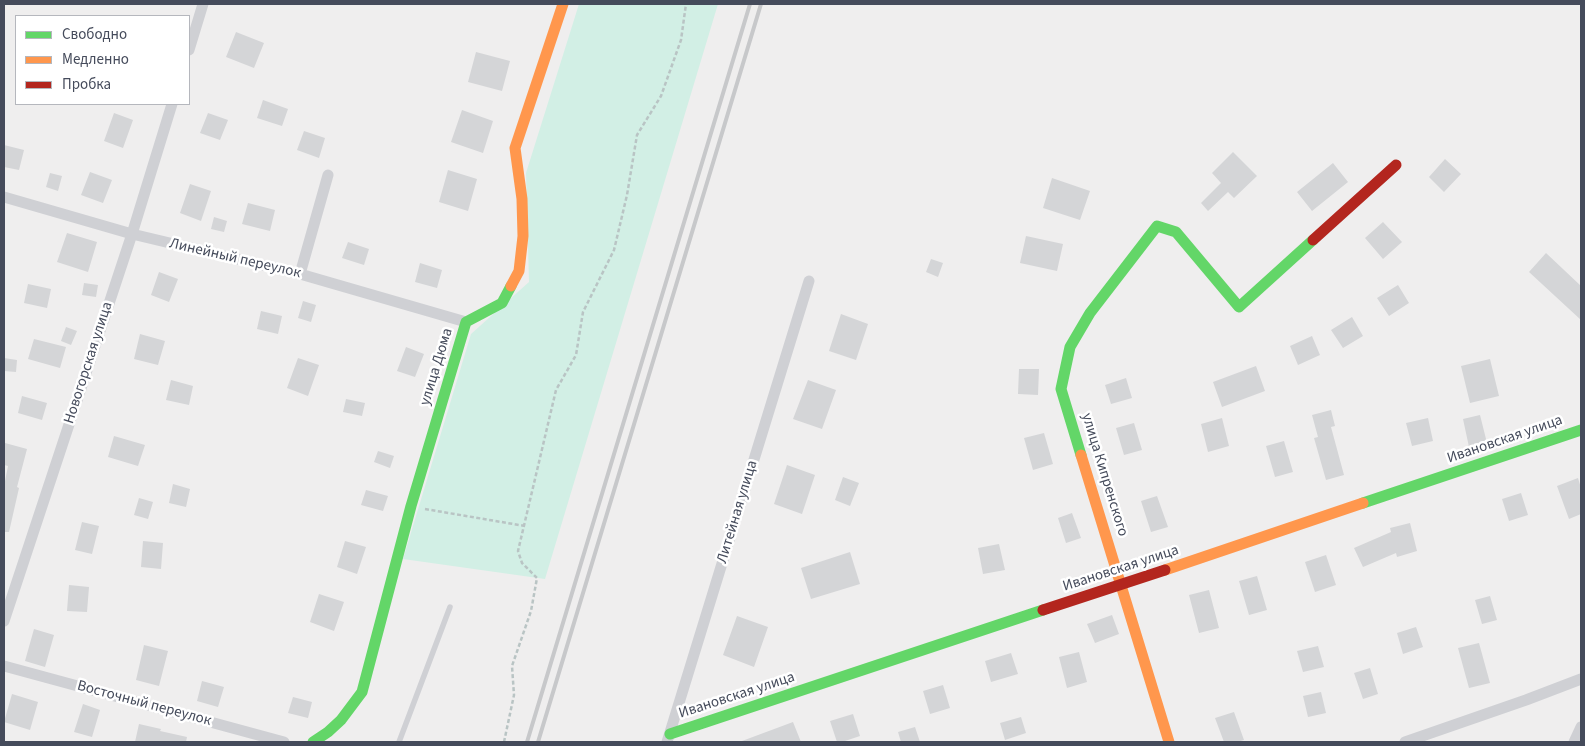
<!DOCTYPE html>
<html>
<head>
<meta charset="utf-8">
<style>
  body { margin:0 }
  #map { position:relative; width:1585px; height:746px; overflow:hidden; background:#efeeee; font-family:"Source Sans 3",sans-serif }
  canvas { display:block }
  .frame { position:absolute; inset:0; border:5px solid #454b5b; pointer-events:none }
  .legend { position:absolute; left:15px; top:15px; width:175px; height:90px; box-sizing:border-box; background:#fff; border:1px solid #b5b7bd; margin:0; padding:6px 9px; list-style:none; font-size:15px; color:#454b5b }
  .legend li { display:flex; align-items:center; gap:10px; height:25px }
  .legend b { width:25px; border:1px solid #b5b7bd }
</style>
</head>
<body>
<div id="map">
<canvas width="1585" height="746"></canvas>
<div class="frame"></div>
<ul class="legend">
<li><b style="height:6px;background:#63d668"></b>Свободно</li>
<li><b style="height:6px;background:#ff974d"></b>Медленно</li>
<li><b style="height:6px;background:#b3261e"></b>Пробка</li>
</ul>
</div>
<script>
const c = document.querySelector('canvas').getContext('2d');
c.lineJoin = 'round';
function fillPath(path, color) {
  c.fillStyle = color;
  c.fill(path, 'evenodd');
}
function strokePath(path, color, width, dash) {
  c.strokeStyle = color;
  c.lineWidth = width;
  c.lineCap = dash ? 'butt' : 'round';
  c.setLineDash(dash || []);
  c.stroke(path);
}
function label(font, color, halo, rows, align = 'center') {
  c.font = font + ' "Source Sans 3",sans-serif';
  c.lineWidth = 5;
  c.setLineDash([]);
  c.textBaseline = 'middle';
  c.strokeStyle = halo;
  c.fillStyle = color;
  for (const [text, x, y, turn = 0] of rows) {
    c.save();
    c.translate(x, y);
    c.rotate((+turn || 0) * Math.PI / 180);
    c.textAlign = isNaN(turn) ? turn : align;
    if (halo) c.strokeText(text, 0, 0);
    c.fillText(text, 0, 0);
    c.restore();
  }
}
fillPath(new Path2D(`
  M579,4H718L545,579L403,559L471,334L529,282L526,173Z`), '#d2efe5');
fillPath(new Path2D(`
  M236,32L264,43L254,68L226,57Z
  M476,52L510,61L502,91L468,82Z
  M263,100L288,109L282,126L257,118Z
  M462,110L493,121L483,153L451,142Z
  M114,113L133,120L123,148L104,141Z
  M208,113L228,120L220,140L200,133Z
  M304,131L325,138L319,158L297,150Z
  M4,145L24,150L19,170L4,167Z
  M1233,152L1257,176L1234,198L1228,192L1208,211L1201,203L1221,183L1212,173Z
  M1445,159L1461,174L1444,192L1429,177Z
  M1333,163L1348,182L1312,211L1297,192Z
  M448,170L477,179L468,211L439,202Z
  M90,172L112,180L103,203L81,195Z
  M50,173L62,176L58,191L46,187Z
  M1052,178L1090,191L1080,220L1043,208Z
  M190,184L211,191L201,221L180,213Z
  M248,203L275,210L270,231L242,224Z
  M214,217L227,221L224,232L211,229Z
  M1383,222L1402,242L1383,259L1365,238Z
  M67,233L97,242L88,272L57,262Z
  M1026,236L1063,244L1057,271L1020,263Z
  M348,242L369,249L364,265L342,258Z
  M1546,253L1581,286V320L1529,272Z
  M931,259L943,263L938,277L926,272Z
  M420,263L442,270L437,288L415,282Z
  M159,272L178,279L169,302L151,295Z
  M84,283L98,285L96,297L82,295Z
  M28,284L51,289L47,308L24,303Z
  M1398,285L1409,303L1389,316L1377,298Z
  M303,301L316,305L311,322L298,318Z
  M261,311L282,316L278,334L257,329Z
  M841,314L868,324L856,360L829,351Z
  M1352,317L1363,336L1343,348L1331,330Z
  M66,327L77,331L71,345L61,341Z
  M140,334L165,341L158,365L134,359Z
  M1312,336L1320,355L1298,365L1290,346Z
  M34,339L66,347L60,368L28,359Z
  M406,347L424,354L415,377L397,371Z
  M4,358L17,360L16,372L4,371Z
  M298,358L319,365L308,396L287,388Z
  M1490,359L1499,396L1470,403L1461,366Z
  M1256,366L1265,391L1222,407L1213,382Z
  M1019,369H1039L1038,395L1018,394Z
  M1126,378L1132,398L1111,404L1105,385Z
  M171,380L193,386L189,405L166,400Z
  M808,380L836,390L822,429L793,419Z
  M22,396L47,403L42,420L18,413Z
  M346,399L365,403L362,416L343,412Z
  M1331,410L1335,426L1331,427L1344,475L1326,480L1314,438L1318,437L1312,415Z
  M1480,415L1487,443L1469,447L1463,419Z
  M1222,418L1229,446L1208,452L1201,424Z
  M1428,418L1433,441L1412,446L1406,423Z
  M1134,423L1142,450L1124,455L1116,428Z
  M1044,433L1053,464L1033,470L1024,438Z
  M114,436L145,445L138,466L108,457Z
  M1284,441L1293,472L1275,477L1266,446Z
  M5,443L27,449L17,487L19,488L9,532H4V486L8,466L4,465V449Z
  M378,451L394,456L390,468L374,462Z
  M787,465L815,475L802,514L774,504Z
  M843,477L859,483L850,506L835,500Z
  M1578,478L1581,488V514L1569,519L1557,486Z
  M173,484L190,489L186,507L169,503Z
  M366,490L388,496L383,511L361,505Z
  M1521,493L1528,515L1509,521L1502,499Z
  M1157,496L1168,527L1151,532L1141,501Z
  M139,498L153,502L148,519L134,515Z
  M1072,513L1081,538L1066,543L1058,518Z
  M82,522L99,526L92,554L75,550Z
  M1410,523L1417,551L1397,557L1396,553L1363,567L1354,548L1391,532L1390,528Z
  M143,541L163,543L161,569L141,567Z
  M345,541L366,547L357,574L337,567Z
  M999,544L1005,570L983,574L978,548Z
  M850,552L860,584L811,599L801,568Z
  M1326,555L1336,585L1315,592L1305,562Z
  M1257,576L1267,610L1249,615L1239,581Z
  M69,585L89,587L87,612L67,611Z
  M1209,590L1219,628L1199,633L1189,595Z
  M319,594L344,602L334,631L310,622Z
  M1490,596L1497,620L1482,624L1475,600Z
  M1112,615L1119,634L1095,643L1087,624Z
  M737,616L768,627L754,667L723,655Z
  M1416,627L1423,647L1403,654L1397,633Z
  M34,629L54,635L45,667L25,661Z
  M1479,643L1490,683L1469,688L1458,648Z
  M144,645L168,651L159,686L136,680Z
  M1318,646L1324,667L1303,672L1297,651Z
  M1079,652L1087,682L1067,688L1059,657Z
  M1011,653L1018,674L991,682L985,661Z
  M1370,668L1378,694L1363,699L1354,673Z
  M202,681L224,687L218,707L197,701Z
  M943,685L950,708L930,714L923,691Z
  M1321,692L1326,713L1308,717L1303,696Z
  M12,694L38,702L30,730L4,722Z
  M293,697L312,702L308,718L288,713Z
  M83,704L100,710L92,737L74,732Z
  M1234,712L1244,740L1237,742H1224L1215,718Z
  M853,714L860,736L842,742H837L830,721Z
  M1021,717L1026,733L1005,740L1000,723Z
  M793,722L801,742H742V741Z
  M139,724L161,729L160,731L187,737L186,742H135Z
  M915,727L920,742H901L898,732Z`), '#d4d5d7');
strokePath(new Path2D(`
  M425,509L525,526
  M504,742L514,695L512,666L531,611L537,578L522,563L518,551L556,390L576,355L583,312L614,250L627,195L637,135L661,96L681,40L686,4`), '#b9c4c4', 2.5, [4, 2.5]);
strokePath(new Path2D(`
  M399,742L450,607`), '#cfd0d4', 5.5);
strokePath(new Path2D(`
  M189,50L203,4
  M4,197L132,234L300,274L466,322
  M300,274L328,175
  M4,621L132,234L172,104
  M4,666L284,742
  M667,742L809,281
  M1405,742L1526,700L1581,679
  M1574,742L1581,727`), '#cfd0d4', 11);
strokePath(new Path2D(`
  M1081,455L1061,389L1070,347L1090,313L1157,226L1176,232L1239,307L1313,240
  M1363,503L1581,430
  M670,734L1043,610
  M313,742L328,732L341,720L362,692L411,506L466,322L502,303L511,286`), '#63d668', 11);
strokePath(new Path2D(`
  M511,286L519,271L523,236L522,199L515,148L563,4
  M1081,455L1169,742
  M1165,570L1363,503`), '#ff974d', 11);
strokePath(new Path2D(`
  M1313,240L1396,165
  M1043,610L1165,570`), '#b3261e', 11);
strokePath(new Path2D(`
  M527,742L750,4
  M538,742L761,4`), '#c7c8ca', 4);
label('15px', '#454b5b', '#fff', [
  ["Линейный переулок",235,259,13],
  ["Новогорская улица",89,363,-72],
  ["улица Дюма",437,367,-73],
  ["Ивановская улица",1505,440,-19],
  ["улица Кипренского",1104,475,73],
  ["Литейная улица",738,512,-73],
  ["Ивановская улица",1121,569,-18],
  ["Ивановская улица",737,696,-18],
  ["Восточный переулок",144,704,15]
]);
</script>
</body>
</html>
